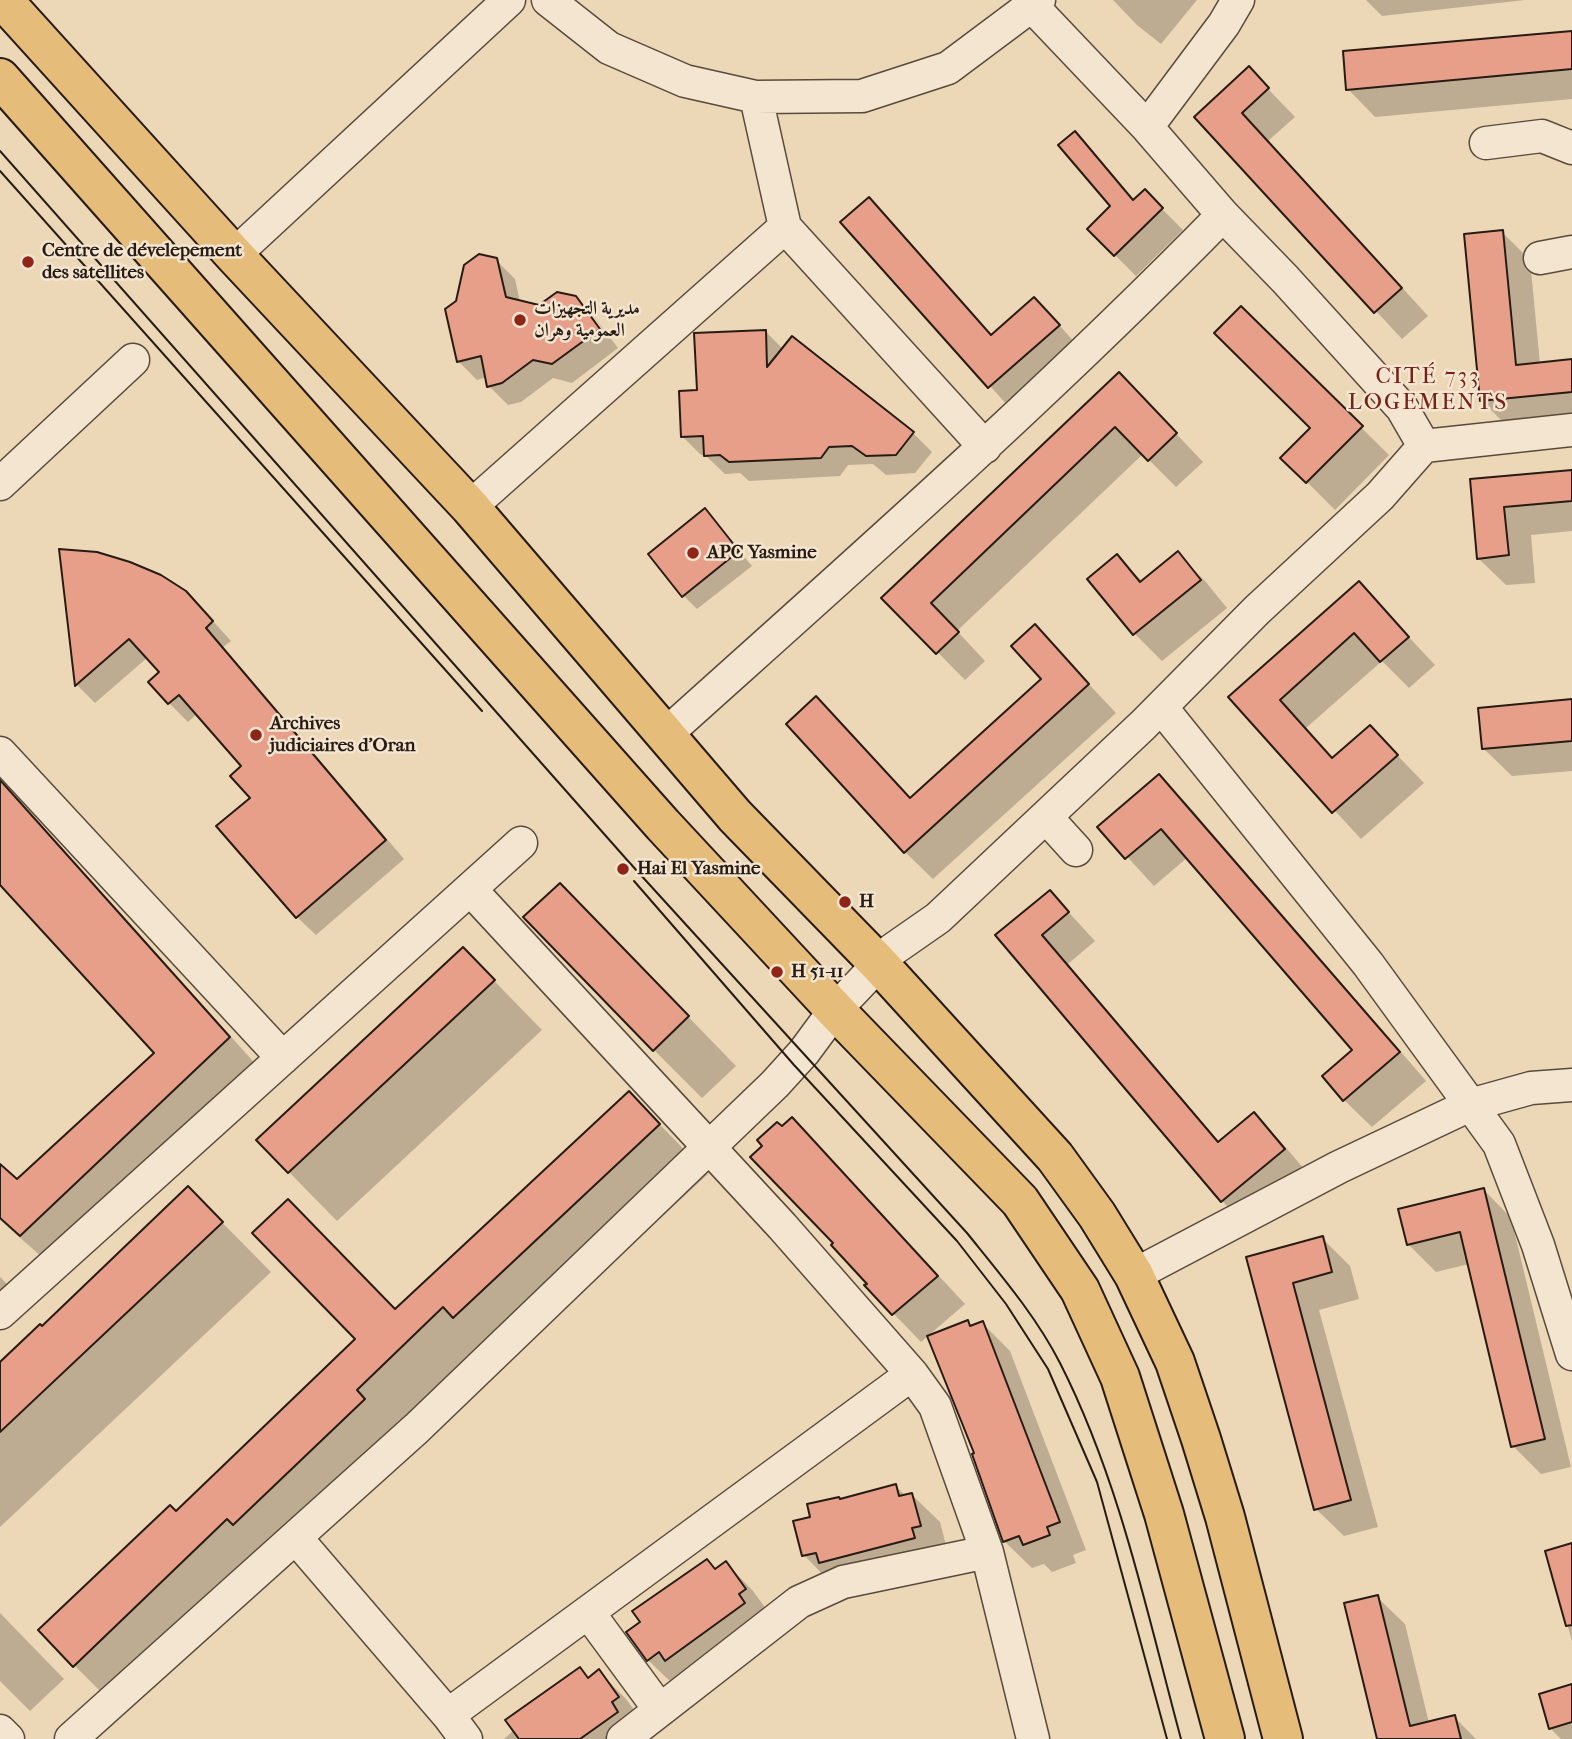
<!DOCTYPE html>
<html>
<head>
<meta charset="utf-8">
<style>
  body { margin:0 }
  canvas { display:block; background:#ecd7b6 }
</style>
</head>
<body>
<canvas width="1572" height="1739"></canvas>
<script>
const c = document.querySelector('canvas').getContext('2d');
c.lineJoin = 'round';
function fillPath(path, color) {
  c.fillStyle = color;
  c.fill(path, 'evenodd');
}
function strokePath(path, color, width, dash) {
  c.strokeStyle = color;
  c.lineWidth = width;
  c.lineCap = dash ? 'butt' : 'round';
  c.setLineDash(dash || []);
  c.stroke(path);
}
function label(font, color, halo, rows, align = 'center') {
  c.font = font + ' "IM FELL French Canon",Amiri,serif';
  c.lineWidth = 5;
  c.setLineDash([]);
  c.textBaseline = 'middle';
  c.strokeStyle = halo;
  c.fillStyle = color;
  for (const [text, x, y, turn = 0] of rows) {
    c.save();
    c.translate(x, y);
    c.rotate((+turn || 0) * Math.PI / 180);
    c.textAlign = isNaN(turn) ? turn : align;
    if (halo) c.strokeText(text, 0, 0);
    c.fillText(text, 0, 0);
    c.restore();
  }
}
fillPath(new Path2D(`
  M1113,0H1197L1161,44L1137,25Z
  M1366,0H1525L1382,16Z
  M1572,32V99L1375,117L1348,89Z
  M1249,69L1295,117L1268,141L1428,316L1402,339L1196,117Z
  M1075,134L1135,201L1145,192L1183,230L1136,276L1089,229L1113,206Z
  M887,218L992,336L1053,318L1077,345L1008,406L843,222Z
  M1502,232L1530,260L1540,364L1572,361V422L1509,428L1481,400Z
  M496,260L515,279L520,302L540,307L576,298L591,313H587L604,337L607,335L592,314L618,348L572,383L553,378L521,402L508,405L489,386L487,377L477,380L458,361L457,302Z
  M1241,309L1389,455L1335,510L1283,458L1312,428Z
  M765,331L783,349L913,433L932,452L915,473L886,475L873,464L848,465L840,476L749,481L740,473L725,474L705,455H701L682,436L699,391Z
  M1146,402L1203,462L1176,487L1143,454L957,631L985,661L965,680L884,598Z
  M1572,472V531L1531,535L1535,583L1506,585L1478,558L1472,481Z
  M705,511L752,566L697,609L683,595Z
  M61,550L205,612L231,641L223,647L404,859L316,935L297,917L252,798L244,766L197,714L188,722L169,703L161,673L148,657L95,703L77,685Z
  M1177,553L1205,581L1227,608L1162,661L1135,634L1117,556L1143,582Z
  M1359,584L1435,665L1409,688L1382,661L1306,728L1334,759L1370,727L1424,783L1361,839L1231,698Z
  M1034,626L1116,713L933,879L905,852L816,699L911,799L1043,679Z
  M1572,701V771L1512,776L1484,749Z
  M1159,776L1187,804L1426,1081L1372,1127L1344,1100L1354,1050L1188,857L1154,886L1100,827Z
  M2,785L40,823L267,1077L60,1273L0,1220V1166L17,1182L157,1053L0,882V787Z
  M1050,892L1095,941L1068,964L1220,1143L1254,1114L1281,1142L1311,1177L1250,1229L1222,1201L998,936Z
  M608,934L736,1066L702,1098L654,1050Z
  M463,949L542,1030L337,1221L289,1172Z
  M629,1093L708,1174L412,1449L283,1572L277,1566L123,1714L74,1665L396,1310Z
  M765,1146L819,1147L965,1304L921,1342L867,1286L870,1285L836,1243Z
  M188,1188L271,1272L0,1527V1366Z
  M1484,1190L1511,1218L1571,1467L1541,1474L1513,1446L1469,1264L1436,1272L1408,1244Z
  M1322,1238L1350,1266L1359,1299L1319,1310L1378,1527L1344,1536L1316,1509L1248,1258Z
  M0,1277L23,1300L0,1323Z
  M967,1322L972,1327L982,1323L1010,1351L1086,1550L1073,1555L1076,1563L1052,1572L1044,1564L1032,1568L1004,1541L976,1454Z
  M895,1486L906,1496L912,1495L940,1522L948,1553L831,1583L804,1555L812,1519L840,1500Z
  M1572,1545V1641L1547,1552Z
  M726,1563L753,1591L772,1617L676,1687L648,1660L642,1622Z
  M1377,1597L1405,1624L1429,1723L1454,1717L1476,1739H1378Z
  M0,1613L64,1679L30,1711L0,1681Z
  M580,1670L589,1679L599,1672L626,1699L646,1726L644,1739H504Z
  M1572,1686V1739H1561L1550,1728Z`), '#0003');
const building = new Path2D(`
  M1572,31V69L1346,90L1343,51Z
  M1249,66L1269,88L1242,113L1402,288L1374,313L1194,117Z
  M1075,131L1133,200L1145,189L1163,208L1114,256L1087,229L1110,206L1058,145Z
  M869,197L991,335L1034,297L1060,325L988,388L840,222Z
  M1503,230L1516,365L1572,359V392L1480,401L1464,234Z
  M479,254L497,258L506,297L539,305L557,292L576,296L600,329L552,364L533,360L502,383L487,387L481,356L457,362L445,309L456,301L464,265Z
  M1241,306L1363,426L1306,483L1280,458L1310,428L1214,333Z
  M766,330L767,367L792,336L914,432L896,455L866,456L852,446L829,447L821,458L729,462L720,455L704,456L703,436L681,437L679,391L697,390L694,333Z
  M1119,372L1177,433L1148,461L1115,427L931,603L959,632L936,654L881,598Z
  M1572,470V501L1504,507L1509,555L1477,559L1470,479Z
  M705,508L739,551L682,597L648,554Z
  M59,549L97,552L130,562L161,575L186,591L213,621L206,628L386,840L296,918L216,826L250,798L230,776L241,766L179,695L168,704L148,682L159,672L129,639L75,686Z
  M1178,551L1201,580L1133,635L1087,579L1117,554L1140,582Z
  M1359,581L1409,637L1380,662L1354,633L1280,700L1332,758L1370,725L1398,755L1332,813L1228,697Z
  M1035,624L1089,684L904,853L786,724L816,696L910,798L1041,679L1011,646Z
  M1572,699V741L1482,749L1478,708Z
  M1159,774L1400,1052L1343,1101L1322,1076L1352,1050L1161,829L1125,859L1097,827Z
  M0,780L230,1037L20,1236L0,1218V1164L17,1179L154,1053L0,885Z
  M560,883L689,1016L653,1051L523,917Z
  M1050,890L1069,912L1042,935L1218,1142L1254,1112L1285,1149L1221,1202L995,935Z
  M463,947L495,980L288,1173L256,1140Z
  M629,1091L660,1124L453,1318L443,1307L357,1390L365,1399L233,1525L227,1519L73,1667L38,1630L170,1505L176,1511L355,1339L252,1233L288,1199L395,1309Z
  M792,1117L938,1276L892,1315L864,1285L867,1284L831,1245L833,1243L750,1157L762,1146L757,1140L777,1122L782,1126Z
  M188,1186L223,1222L0,1432V1362L40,1324L42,1326Z
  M1484,1188L1545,1439L1511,1447L1460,1232L1407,1245L1398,1209Z
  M1323,1236L1332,1272L1293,1283L1351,1500L1314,1510L1246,1257Z
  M968,1320L970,1326L983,1321L1060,1522L1047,1527L1050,1535L1023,1545L1019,1536L1003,1542L972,1454L974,1453L927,1336Z
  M896,1484L899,1496L912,1493L921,1526L912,1528L915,1538L819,1563L816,1553L802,1556L793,1521L810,1517L807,1504L839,1497L840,1499Z
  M1572,1543V1625L1566,1626L1545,1551Z
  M707,1559L715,1569L726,1561L746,1589L739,1594L745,1603L665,1661L659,1652L647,1661L626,1632L640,1622L632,1611Z
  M1378,1595L1410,1726L1455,1715L1461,1739H1377L1344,1603Z
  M580,1667L588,1678L599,1669L619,1697L612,1702L618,1712L580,1739H519L505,1720Z
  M1572,1684V1722L1549,1729L1539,1694Z`);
fillPath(building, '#e79f8a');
strokePath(building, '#271b14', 2);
const minor = new Path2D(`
  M548,0L609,48L685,81L756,97L862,96L948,68L1039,0
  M1032,6L1147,127L1223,215L1285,279L1402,408L1424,446
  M756,97L785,227L985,447
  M1147,127L1224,24L1238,0
  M1486,143L1542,136L1572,148
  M234,255L509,0
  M1540,258L1572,252
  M0,484L133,360
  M470,507L785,227
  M1161,707L1368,964L1499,1144L1538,1245L1572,1354
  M665,735C854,565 1045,397 1223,215
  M0,753L283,1058
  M1046,817L1076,850
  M470,889L782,1226L912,1374L935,1406L987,1552L1033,1739
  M1134,1275L1339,1167L1470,1105L1531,1088L1572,1085
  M0,1313L521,843
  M296,1538L448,1715L466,1739
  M588,1612L660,1710
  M448,1715L912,1374
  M0,1731L8,1739
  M71,1739L417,1428L775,1084L804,1052L835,1010L892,950L938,918L1143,725L1257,610L1380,496L1424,446L1572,430
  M623,1739L799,1602L843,1582L987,1552`);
const major = new Path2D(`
  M3,0L234,255L470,507L735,816L879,964L1055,1157L1097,1215L1134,1275L1175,1362L1201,1439L1225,1517L1283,1739
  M0,78L663,825L835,1010L1020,1201L1080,1290L1120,1377L1164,1514L1225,1739`);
strokePath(minor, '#584a3c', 35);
strokePath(major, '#271b14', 42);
strokePath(minor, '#f3e5d0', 32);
strokePath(major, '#e6bc7b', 38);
strokePath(new Path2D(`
  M0,151L628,861L967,1233C1000,1274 1036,1316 1060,1363C1120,1481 1147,1613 1181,1739
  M0,171L482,711
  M634,881L794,1065L957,1241L1006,1304L1048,1369L1097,1482L1167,1739`), '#271b14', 2);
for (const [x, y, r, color] of [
  [28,262,7,"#8f2418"],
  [520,320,7,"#8f2418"],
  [693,553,7,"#8f2418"],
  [256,735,7,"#8f2418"],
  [623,869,7,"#8f2418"],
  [845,902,7,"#8f2418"],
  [777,972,7,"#8f2418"]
]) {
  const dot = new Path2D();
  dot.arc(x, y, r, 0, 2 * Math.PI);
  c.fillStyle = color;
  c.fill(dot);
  strokePath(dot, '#f3e5d0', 2.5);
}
label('bold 19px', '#271b14', '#f3e5d0', [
  ["Centre de dévelepement",42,251],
  ["des satellites",42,273],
  ["مديرية التجهيزات",534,309],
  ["العمومية وهران",534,331],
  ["APC Yasmine",707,553],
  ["Archives",270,724],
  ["judiciaires d'Oran",270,746],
  ["Hai El Yasmine",637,869],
  ["H",859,902],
  ["H 51-11",791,972]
], 'left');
c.letterSpacing = '2px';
label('23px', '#7a1f14', '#f3e5d0', [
  ["CITÉ 733",1428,377],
  ["LOGEMENTS",1428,403]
]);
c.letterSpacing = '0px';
</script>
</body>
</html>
